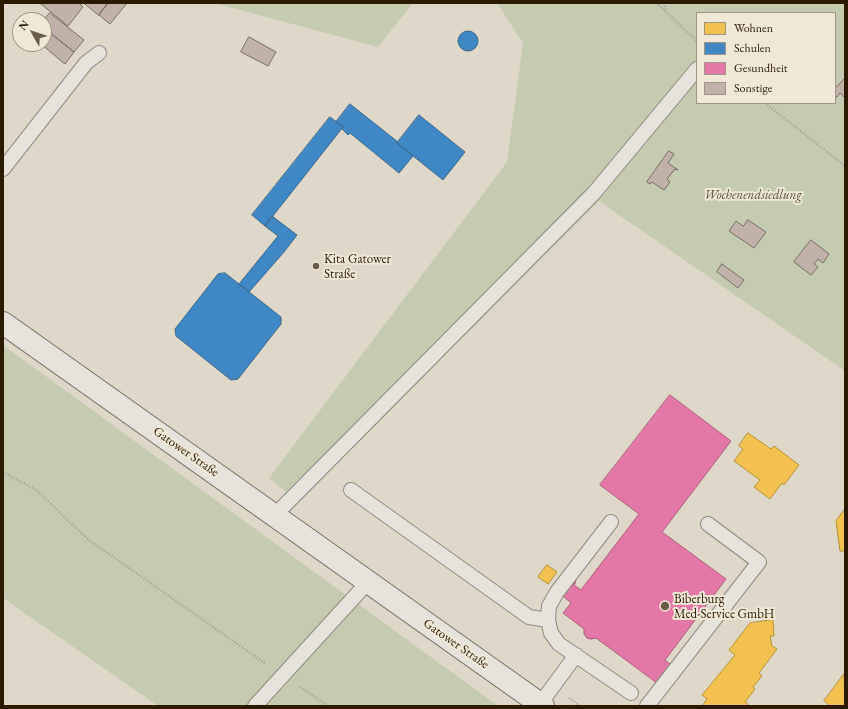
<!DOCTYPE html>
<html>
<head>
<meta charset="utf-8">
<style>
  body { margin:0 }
  #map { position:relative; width:848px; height:709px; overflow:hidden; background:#dfd8c9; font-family:"EB Garamond",serif }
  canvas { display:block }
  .frame { position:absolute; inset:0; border:4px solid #2b1900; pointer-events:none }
  .legend { position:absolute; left:696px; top:12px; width:140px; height:92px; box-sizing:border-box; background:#efe8d7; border:1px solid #a19581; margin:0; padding:5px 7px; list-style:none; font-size:12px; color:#2b1900 }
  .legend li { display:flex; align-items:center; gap:8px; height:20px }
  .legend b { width:20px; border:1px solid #a19581 }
  .north { position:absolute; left:12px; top:12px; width:40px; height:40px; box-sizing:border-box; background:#efe8d7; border:1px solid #a19581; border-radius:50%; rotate:309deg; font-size:11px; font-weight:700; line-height:16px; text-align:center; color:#2b1900 }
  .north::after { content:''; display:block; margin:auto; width:14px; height:18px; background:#6a5c46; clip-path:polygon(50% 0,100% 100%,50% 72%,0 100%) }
</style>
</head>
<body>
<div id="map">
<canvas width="848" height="709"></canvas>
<div class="frame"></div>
<ul class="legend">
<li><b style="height:11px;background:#f2c14e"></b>Wohnen</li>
<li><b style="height:11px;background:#3f88c5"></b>Schulen</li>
<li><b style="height:11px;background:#e377a8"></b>Gesundheit</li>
<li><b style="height:11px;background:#c2b1a8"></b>Sonstige</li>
</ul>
<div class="north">N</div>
</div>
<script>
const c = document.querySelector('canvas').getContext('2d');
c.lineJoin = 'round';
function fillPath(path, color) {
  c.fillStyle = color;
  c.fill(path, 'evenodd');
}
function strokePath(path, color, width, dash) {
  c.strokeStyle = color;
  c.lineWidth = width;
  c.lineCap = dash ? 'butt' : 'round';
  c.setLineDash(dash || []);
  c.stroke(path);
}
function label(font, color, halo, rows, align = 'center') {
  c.font = font + ' "EB Garamond",serif';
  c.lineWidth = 4;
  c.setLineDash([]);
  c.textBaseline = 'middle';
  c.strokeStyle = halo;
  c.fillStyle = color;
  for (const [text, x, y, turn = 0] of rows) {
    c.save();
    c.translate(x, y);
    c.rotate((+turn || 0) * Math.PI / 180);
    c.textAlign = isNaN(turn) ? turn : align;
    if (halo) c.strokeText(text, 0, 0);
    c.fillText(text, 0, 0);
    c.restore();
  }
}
fillPath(new Path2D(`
  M214,3H413L378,47Z
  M497,3H845V371L599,201L299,502L269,478L507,162L523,43ZM697,13H835V103H697Z
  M3,345L498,706H158L3,598Z`), '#c5cbae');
const homes = new Path2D(`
  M748,433L771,449L774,446L799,465L784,485L782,483L770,499L754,487L760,480L734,461L743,449L739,446Z
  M845,509V551H840L836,521Z
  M547,565L557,572L548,584L538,577Z
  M773,620L774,636H770L772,646L777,649L759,673L762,676L753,687L755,689L745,702L748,704L747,706H702L707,699L702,695L735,655L729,650L750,623Z
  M844,674L845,706H830L824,701Z`);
fillPath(homes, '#f2c14e');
strokePath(homes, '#b68f37', 1);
const schools = new Path2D(`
  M458 41a10 10 0 1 1 20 0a10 10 0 1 1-20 0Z
  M350,104L398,142L397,143L413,156L399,173L350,133L348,135L342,129L343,127L336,122Z
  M419,115L465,152L443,180L397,143Z
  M330,117L343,127L265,226L252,215Z
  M272,216L297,235L284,252L249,292L239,284L278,236L265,226Z
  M225,273L281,317V324L238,379L231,380L176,336L175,329L218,274Z`);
fillPath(schools, '#3f88c5');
strokePath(schools, '#39678a', 1);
const health = new Path2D(`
  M670,395L731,441L662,532L726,579L665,660L671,665L657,683L596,638L591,639L587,638L584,634V629L563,613L571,603L563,596L575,581L576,582L574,585L581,590L639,514L600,485Z`);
fillPath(health, '#e377a8');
strokePath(health, '#ac5b76', 1);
const building = new Path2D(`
  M42,3H79L83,7L68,26L41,4Z
  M84,3H108L99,15Z
  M108,3H127L110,24L99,15Z
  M50,13L84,40L74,52L44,28V20Z
  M49,32L74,52L65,64L41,44H44V39Z
  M249,37L276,52L268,66L241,52Z
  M845,78V98L840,93L837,97L835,96V89Z
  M669,151L674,154L668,163L678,170L675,169L667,179L670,182L664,190L652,182L650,184L647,182Z
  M748,220L766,232L754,248L729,231L736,221L743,226Z
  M811,240L829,254L823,263L818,259L814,264L818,267L811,275L794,262Z
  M722,264L744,280L738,288L717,272Z`);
fillPath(building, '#c2b1a8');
strokePath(building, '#746e62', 1);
const service = new Path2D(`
  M3,169L86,63L99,53
  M351,490L529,617L548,620
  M275,515L594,193L697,69
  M611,522L557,592L549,606L548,620L551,633L559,644L631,693
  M540,704L576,655
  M255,706L368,582
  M647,706L759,562L708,524`);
const secondary = new Path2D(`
  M3,323L543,706`);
strokePath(service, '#8e887d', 16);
strokePath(secondary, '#746e62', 24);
strokePath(new Path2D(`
  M656,3L697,41
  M665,3V10
  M765,103L845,166
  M3,472L36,490L89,540L266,664
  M300,687L328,706
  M569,698L580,706`), '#a29c94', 2.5, [1, 2]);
strokePath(service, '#e6e3dc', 14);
strokePath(secondary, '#e6e3dc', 22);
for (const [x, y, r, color] of [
  [316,266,4,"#6a5c46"],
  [665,606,5,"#6a5c46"]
]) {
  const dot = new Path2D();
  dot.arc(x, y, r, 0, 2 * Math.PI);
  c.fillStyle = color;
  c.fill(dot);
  strokePath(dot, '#efe8d7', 1.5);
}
label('italic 13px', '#534b2d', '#efe8d7', [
  ["Wochenendsiedlung",753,195]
]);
label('13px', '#2b1900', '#efe8d7', [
  ["Kita Gatower",324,259],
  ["Straße",324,274],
  ["Biberburg",674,599],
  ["Med-Service GmbH",674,614]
], 'left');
label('13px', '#2b1900', '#efe8d7', [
  ["Gatower Straße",186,452,35],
  ["Gatower Straße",456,644,35]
]);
</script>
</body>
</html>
